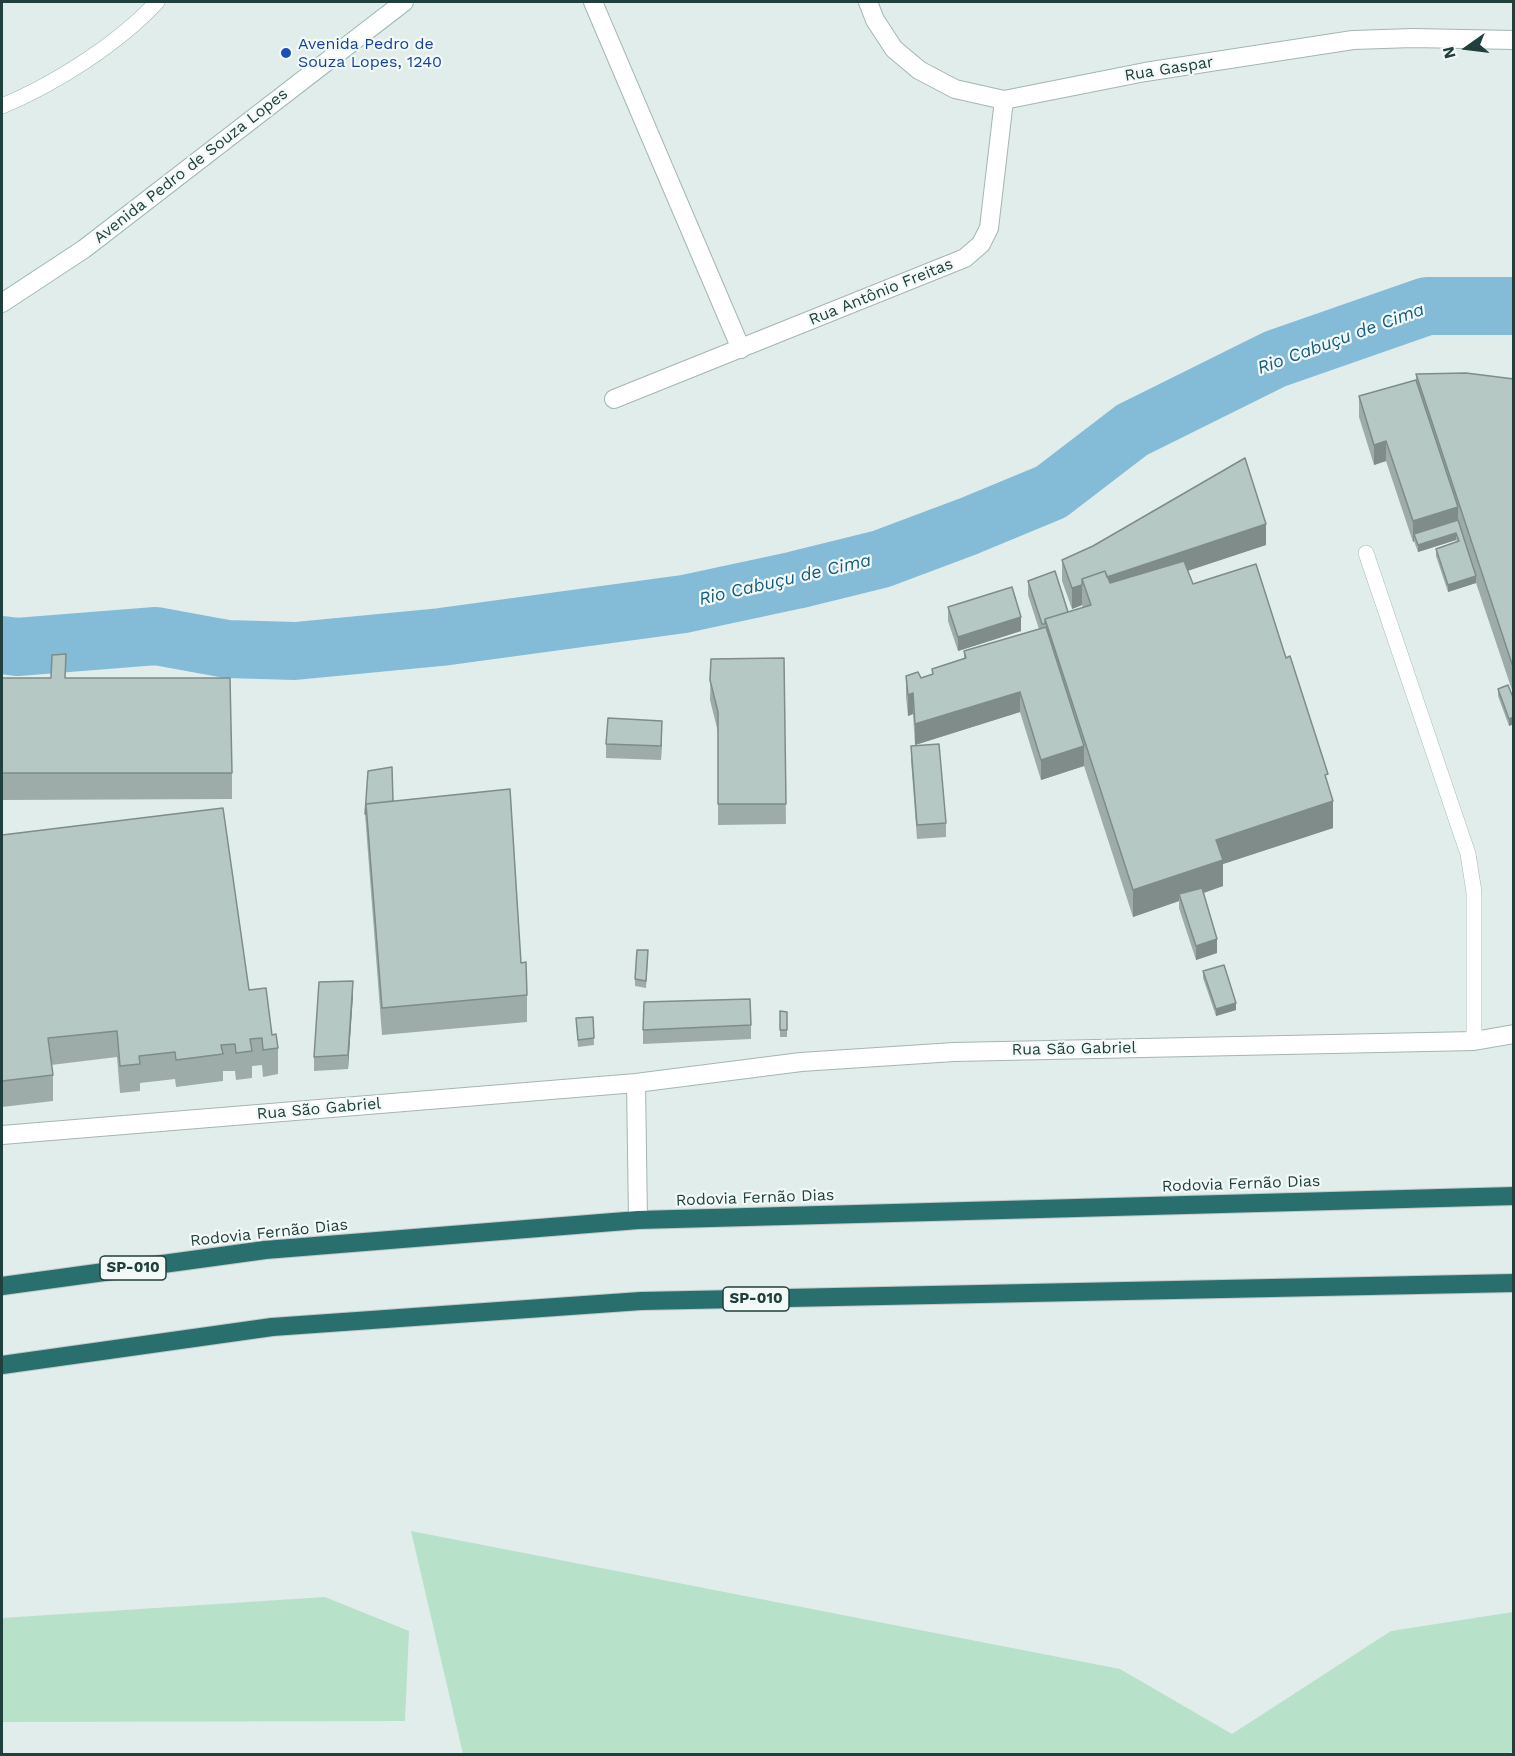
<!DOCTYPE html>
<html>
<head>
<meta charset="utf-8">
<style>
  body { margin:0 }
  #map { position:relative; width:1515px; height:1756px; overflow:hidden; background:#e1edea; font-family:"Work Sans",sans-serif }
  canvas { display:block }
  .frame { position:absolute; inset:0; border:3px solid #20403d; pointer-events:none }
  .north { position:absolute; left:1437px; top:18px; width:60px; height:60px; -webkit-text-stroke:4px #f2f9f7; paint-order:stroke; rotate:256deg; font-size:16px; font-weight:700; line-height:24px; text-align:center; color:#20403d }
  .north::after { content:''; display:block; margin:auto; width:21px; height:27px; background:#20403d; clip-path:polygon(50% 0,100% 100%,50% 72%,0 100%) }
</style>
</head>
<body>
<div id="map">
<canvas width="1515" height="1756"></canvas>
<div class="frame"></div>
<div class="north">N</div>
</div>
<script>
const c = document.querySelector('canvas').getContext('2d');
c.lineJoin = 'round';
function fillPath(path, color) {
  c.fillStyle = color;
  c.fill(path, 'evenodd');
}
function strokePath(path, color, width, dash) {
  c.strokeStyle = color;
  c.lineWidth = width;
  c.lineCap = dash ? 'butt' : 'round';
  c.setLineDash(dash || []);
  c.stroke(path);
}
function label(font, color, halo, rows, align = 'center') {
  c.font = font + ' "Work Sans",sans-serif';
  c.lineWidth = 4.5;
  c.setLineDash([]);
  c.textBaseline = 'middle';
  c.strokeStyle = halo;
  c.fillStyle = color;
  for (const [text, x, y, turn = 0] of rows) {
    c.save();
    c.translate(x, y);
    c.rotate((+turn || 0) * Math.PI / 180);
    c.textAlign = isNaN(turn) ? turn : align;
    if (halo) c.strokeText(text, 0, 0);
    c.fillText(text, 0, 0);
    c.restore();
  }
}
fillPath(new Path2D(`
  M411,1531L1120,1669L1232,1734L1391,1631L1513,1612V1752L1502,1754H463Z
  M325,1597L409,1631L405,1721L2,1722V1618Z`), '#b8e1ca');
strokePath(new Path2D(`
  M2,645L17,647L156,636L227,649L295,651L441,637L684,604L796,580L881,559L969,526L1051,492L1132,430L1275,359L1427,306H1514`), '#84bcd8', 58);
const lane = new Path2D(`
  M2,106C55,84 118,44 157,2
  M1366,553L1468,854L1474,892V1041`);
const street = new Path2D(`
  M593,2L741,349
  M868,2L875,20L894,49L919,70L955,89L1004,100L1145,72L1353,40L1413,38L1514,40
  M614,399L965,258L981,244L989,228L1004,100
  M636,1083L638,1220
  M2,1135L636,1083L801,1062L954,1052L1474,1041L1514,1034`);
const secondary = new Path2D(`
  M2,303L84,249L404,2`);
const highway = new Path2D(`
  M2,1286L265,1250L638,1220L1514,1196
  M2,1365L272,1327L641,1301L1514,1283`);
strokePath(lane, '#a3b6b3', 16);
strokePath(street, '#a3b6b3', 20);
strokePath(secondary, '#9ebab5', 20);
strokePath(highway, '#c1cac9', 20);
strokePath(lane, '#fff', 15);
strokePath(street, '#fff', 18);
strokePath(secondary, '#fff', 18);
strokePath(highway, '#286f6e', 18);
fillPath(new Path2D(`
  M1416,374L1514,379V696L1476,583L1448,592L1436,556V549L1457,541L1456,540L1418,552L1414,541L1413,542L1386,461L1374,465L1359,417V396L1416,380Z
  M1266,545L1187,571L1193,584L1286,658L1328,784L1333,828L1223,864V886L1203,893L1217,953L1196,960L1179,908V901L1133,917L1084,766L1041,780L1020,712L915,745L913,714L908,716L906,697V676L921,678L932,675V669L964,658V651L1039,629L1028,595V581L1068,612L1083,608L1082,605L1072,609L1062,581V560Z
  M948,607L1021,631L958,651L948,621Z
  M784,658L786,824L718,825V732L710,700L711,659Z
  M2,678H66L232,773V799L2,800Z
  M1498,689L1514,700V724L1509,726L1498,696Z
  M662,735L661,760L606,758V744Z
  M911,746L946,823V837L917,839L911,760Z
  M393,801L521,963L527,995V1022L382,1035L365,814Z
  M2,835L249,990L272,1035L278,1048V1074L263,1077L262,1065L252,1066V1078L236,1080L235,1071H223V1081L176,1087L175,1079L140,1083V1091L120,1093L117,1057L51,1065L53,1075V1101L2,1107Z
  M648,957L646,988L635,986V979Z
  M1203,971L1236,1010L1216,1016L1203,978Z
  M353,995L348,1069L314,1071V1057Z
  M780,1011L787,1012V1037H780Z
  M593,1017L594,1045L578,1047L576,1018Z
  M751,1025V1039L643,1044V1030Z`), '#9daca9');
fillPath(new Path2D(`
  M1386,441V461L1374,465V445Z
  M1458,507V527L1414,534V541L1413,542V521Z
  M1266,524V545L1090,603L1084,584Z
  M1456,533V540L1418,552V545Z
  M1476,576V583L1448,592V585Z
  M1082,585V605L1072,609V588Z
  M1021,617V631L958,651V637Z
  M1020,692V712L915,745V724Z
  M913,693V714L908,716V695Z
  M1514,717V724L1509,726V719Z
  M662,721V735L661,760V746Z
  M1084,746V766L1041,780V760Z
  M1333,801V828L1223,864V886L1181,901L1179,894V901L1133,917V890L1216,840Z
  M1217,939V953L1196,960V946Z
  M353,981V995L348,1069V1055Z
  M1236,1003V1010L1216,1016V1009Z`), '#7f8c89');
const building = new Path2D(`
  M1466,373L1514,379V670L1416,374Z
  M1416,380L1458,507L1413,521L1386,441L1374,445L1359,396Z
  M1245,458L1266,524L1107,577L1105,571L1082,579V585L1072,588L1062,560L1093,546Z
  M1458,520L1476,576L1448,585L1436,549L1459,541L1456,533L1418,545L1414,534Z
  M1184,561L1193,584L1256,564L1286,658L1290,656L1328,774L1325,775L1333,801L1216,840L1223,860L1133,890L1045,619L1091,605L1082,579L1105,571L1110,583Z
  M1055,571L1068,612L1045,619V624H1042L1028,581Z
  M1012,587L1021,617L958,637L948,607Z
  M1046,627L1084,746L1041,760L1020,692L915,724L913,693L908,695L906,676L918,672L921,678L933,674L932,669L966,658L964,651Z
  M66,654L65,678H230L232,773H2V678H51L52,655Z
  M784,658L786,804H718V712L710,680L711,659Z
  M1508,685L1514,700V717L1509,719L1498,689Z
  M608,718L662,721L661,746L606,744Z
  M939,744L946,823L917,825L911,746Z
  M392,767L393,801L366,804V814H365L368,771Z
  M510,789L521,963L526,962L527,995L382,1008L366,804Z
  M223,808L249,990L266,988L272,1035L276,1034L278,1048L263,1050L262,1038L250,1039L252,1051L236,1053L235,1044L221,1045L223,1054L176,1060L175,1052L139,1056L140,1064L120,1066L117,1031L48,1038L53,1075L2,1081V835Z
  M1202,888L1217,939L1196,946L1179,894Z
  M637,950H648L646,981L635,979Z
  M1224,965L1236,1003L1216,1009L1203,971Z
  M353,981L348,1055L314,1057L319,982Z
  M750,999L751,1025L643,1030L644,1002Z
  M780,1011L787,1012V1030H780Z
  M593,1017L594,1038L578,1040L576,1018Z`);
fillPath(building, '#b6c8c4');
strokePath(building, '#7f8c89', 1.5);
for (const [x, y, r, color] of [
  [286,53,6,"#1a4fb4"]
]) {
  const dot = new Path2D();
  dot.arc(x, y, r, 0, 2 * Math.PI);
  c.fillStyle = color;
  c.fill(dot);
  strokePath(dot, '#f2f9f7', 2);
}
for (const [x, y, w] of [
  [133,1268,66],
  [756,1299,66]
]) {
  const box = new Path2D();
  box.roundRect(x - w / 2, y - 12, w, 24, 4.5);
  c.fillStyle = '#f2f9f7';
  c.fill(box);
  strokePath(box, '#20403d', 1.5);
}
label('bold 15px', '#20403d', null, [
  ["SP-010",133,1268],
  ["SP-010",756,1299]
]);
label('16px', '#164399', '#f2f9f7', [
  ["Avenida Pedro de",298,44],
  ["Souza Lopes, 1240",298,62]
], 'left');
label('16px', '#20403d', '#f2f9f7', [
  ["Rua Gaspar",1169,69,-9],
  ["Avenida Pedro de Souza Lopes",191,166,-38],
  ["Rua Antônio Freitas",881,292,-22],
  ["Rua São Gabriel",1074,1049,-1],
  ["Rua São Gabriel",319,1109,-5],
  ["Rodovia Fernão Dias",1241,1184,-2],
  ["Rodovia Fernão Dias",755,1198,-2],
  ["Rodovia Fernão Dias",269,1233,-6]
]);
label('italic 18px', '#135c82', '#f2f9f7', [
  ["Rio Cabuçu de Cima",1341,339,-20],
  ["Rio Cabuçu de Cima",785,580,-13]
]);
</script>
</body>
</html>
